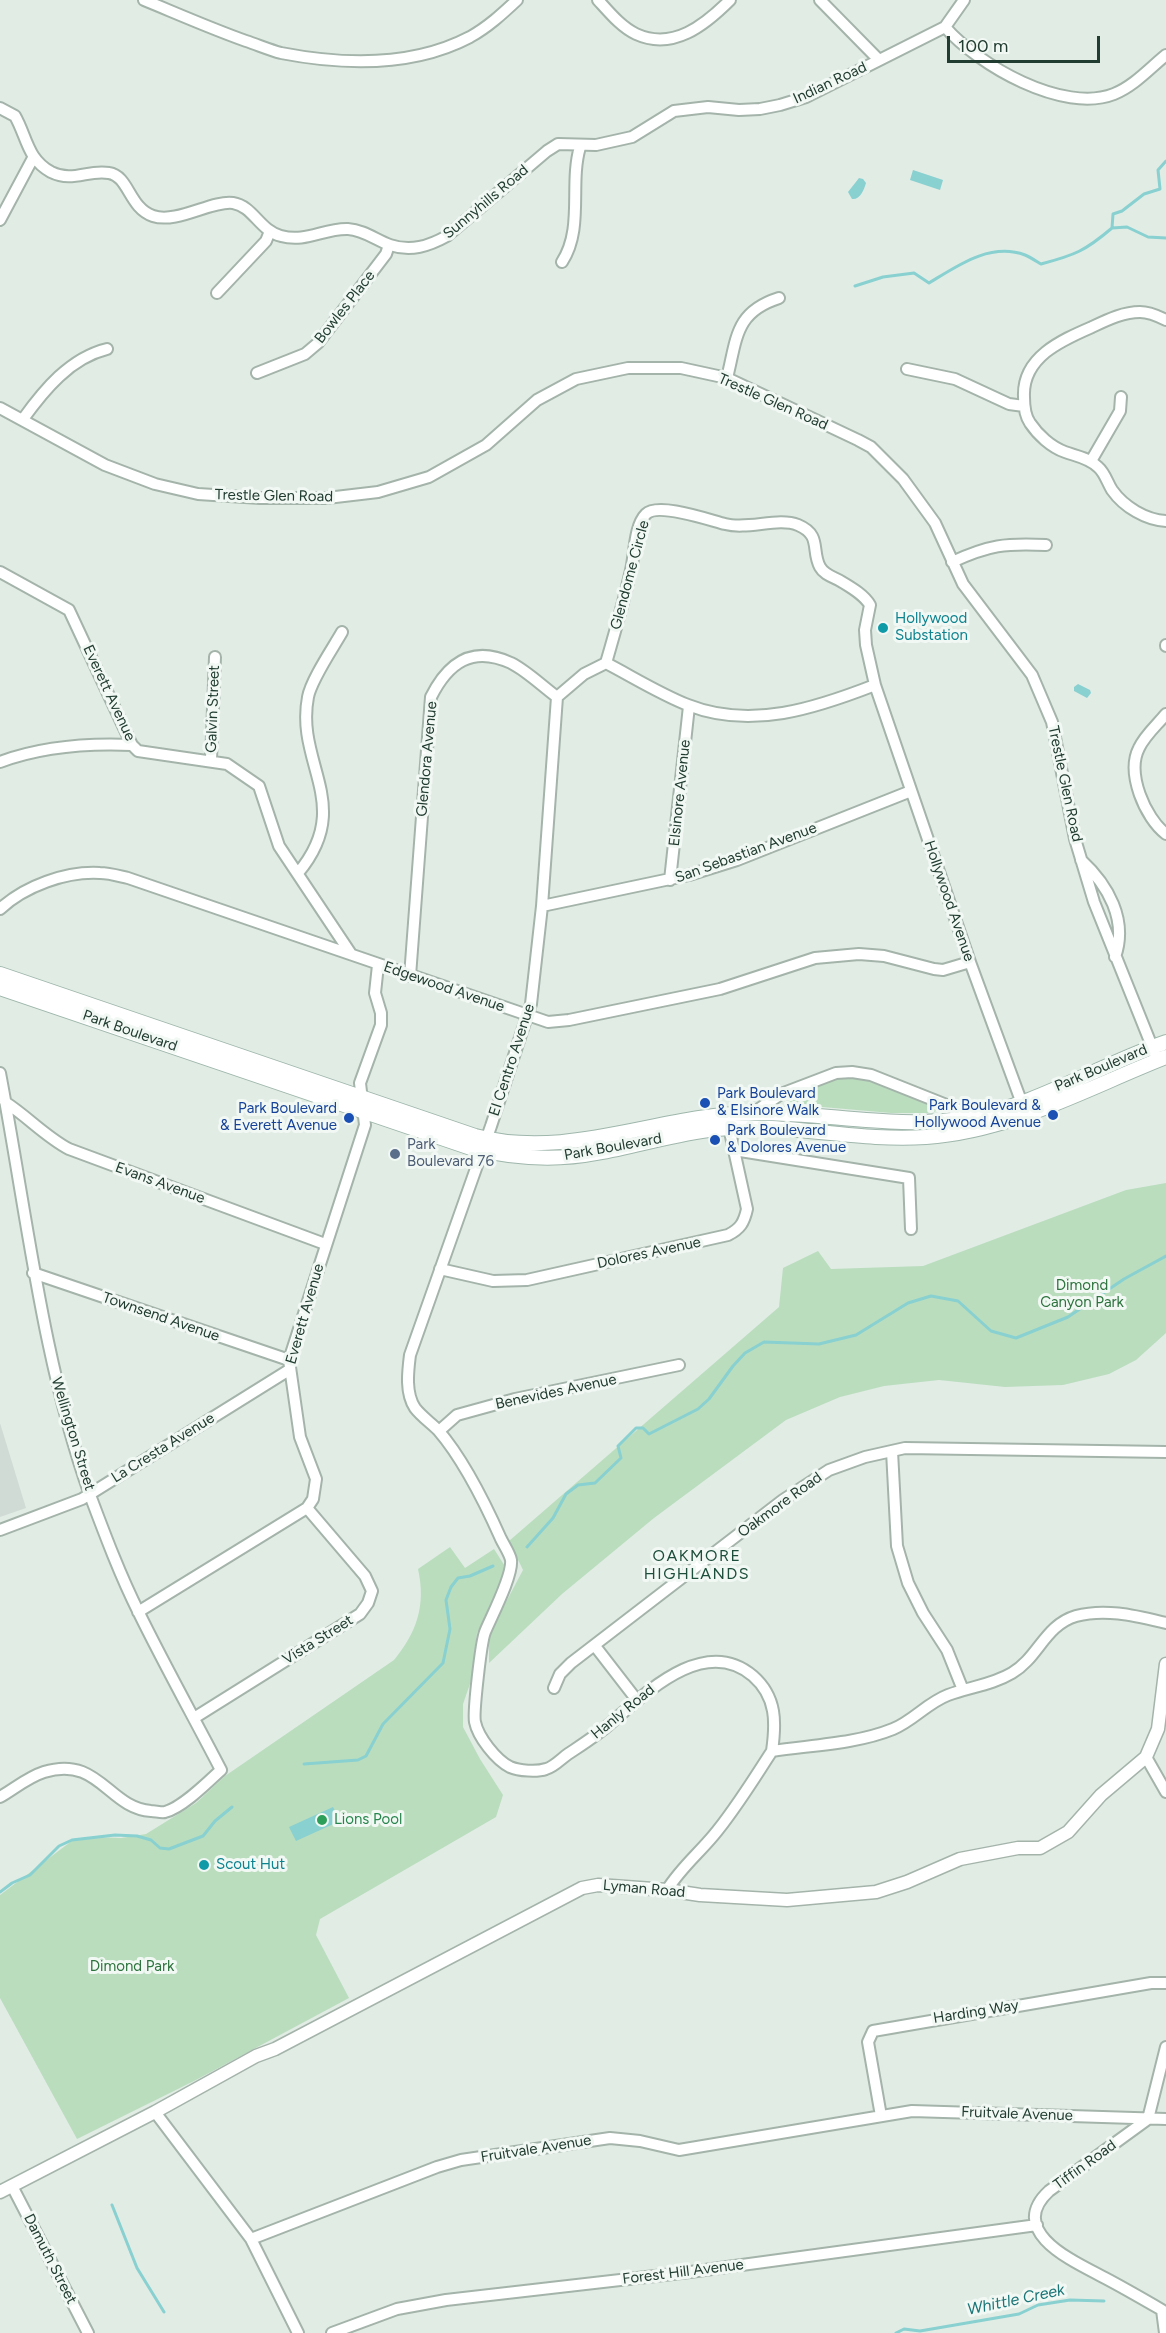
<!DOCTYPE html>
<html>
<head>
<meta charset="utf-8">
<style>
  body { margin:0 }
  #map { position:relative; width:1166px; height:2333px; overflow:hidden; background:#e1ece5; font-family:Figtree,sans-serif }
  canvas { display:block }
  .scale { position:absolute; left:947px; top:36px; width:153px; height:27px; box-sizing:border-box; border:3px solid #213c31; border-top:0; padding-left:8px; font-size:18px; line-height:21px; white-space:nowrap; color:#213c31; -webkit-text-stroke:4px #f2f8f4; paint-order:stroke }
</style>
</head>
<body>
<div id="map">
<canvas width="1166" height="2333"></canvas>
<div class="scale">100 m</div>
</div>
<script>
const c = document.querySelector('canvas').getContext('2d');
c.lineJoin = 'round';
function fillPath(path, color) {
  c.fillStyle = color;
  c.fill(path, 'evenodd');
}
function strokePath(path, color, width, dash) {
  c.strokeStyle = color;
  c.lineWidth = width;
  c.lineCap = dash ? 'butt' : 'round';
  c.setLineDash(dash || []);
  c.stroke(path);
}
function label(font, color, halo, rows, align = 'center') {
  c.font = font + ' Figtree,sans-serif';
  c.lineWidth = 6;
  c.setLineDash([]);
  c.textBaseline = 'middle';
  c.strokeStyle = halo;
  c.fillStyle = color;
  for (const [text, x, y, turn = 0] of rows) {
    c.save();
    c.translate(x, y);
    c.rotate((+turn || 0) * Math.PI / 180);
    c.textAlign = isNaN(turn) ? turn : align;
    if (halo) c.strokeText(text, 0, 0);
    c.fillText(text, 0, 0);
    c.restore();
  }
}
fillPath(new Path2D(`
  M0,1423L26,1508L0,1517Z`), '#cfdbd4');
fillPath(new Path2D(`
  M849,1077L879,1083L937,1106L938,1109L933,1113H891L788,1104L789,1096L833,1080Z
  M1166,1183V1333L1136,1360L1109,1374L1063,1385L1005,1387L939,1380L884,1386L840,1397L786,1420L654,1518L562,1594L489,1663V1634L523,1570L509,1541L779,1307L783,1268L818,1251L831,1269L923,1266L1126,1190Z
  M450,1547L465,1568L494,1549L508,1571L477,1633L471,1681L463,1704V1727L480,1759L503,1795L496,1817L320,1919L316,1935L349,1998L194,2081L77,2139L0,1998V1895L73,1840L96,1837L121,1838L146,1834L196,1803L225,1776L394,1660C417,1632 426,1605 418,1569Z`), '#baddbe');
fillPath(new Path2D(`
  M913,170L943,180L940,190L910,180Z
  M859,178L863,179L866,183C864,190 860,200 852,199L848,192Z
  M1078,684L1090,690L1091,693L1087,698L1074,691V687Z
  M333,1807L340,1821L296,1841L289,1827Z`), '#89d0d1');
strokePath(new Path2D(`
  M1112,228L1127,227L1148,237L1166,238
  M855,286L883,277L914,273L929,283C957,266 990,242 1025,255C1030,257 1036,261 1041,264C1075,255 1085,251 1112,228L1113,214L1122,211L1144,194L1160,189L1158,170L1166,161
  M527,1547L553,1518L566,1494L578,1485L595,1483L621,1458L618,1446L636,1428H643L649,1434L698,1409L709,1399L733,1366L745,1353L764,1342L819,1344L856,1335L908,1303L931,1296L958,1301L991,1331L1016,1338L1068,1317L1124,1279L1166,1256
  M304,1764L358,1760L366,1756L383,1724L443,1663L450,1629L446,1600L451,1587L458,1578L470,1576L493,1566
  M0,1892L12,1883L30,1875L59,1846L72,1840L115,1835L137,1836L151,1840L160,1848L169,1849L203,1836L215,1821L232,1807
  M112,2205L137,2268L164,2312
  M896,2333L904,2329L920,2331L1019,2314L1038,2305L1070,2300L1104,2301`), '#89d0d1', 3);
const minor = new Path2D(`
  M144,0C178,14 212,29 246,41C258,45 270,50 281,53C343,65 413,67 470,37C488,27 502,14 517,0
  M598,0C609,12 621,27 636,34C673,51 705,25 730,0
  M820,0L879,60
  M945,27C978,65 1063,114 1114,94C1134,86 1150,68 1166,55
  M0,108L15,116C27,137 27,159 51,172C73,183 88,169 109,173C129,176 129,208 153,216C177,224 212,200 233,203C253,206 260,231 281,236C306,243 324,228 348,229C364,230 376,240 390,245C411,252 429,246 447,236L547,151L558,144L596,145L632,137L674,111L708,107L739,110L760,109L780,105L806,97L945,27L964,0
  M0,220L33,158
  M562,262C584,228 569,184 580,147
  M217,293L266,241L270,231
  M1166,320C1158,316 1149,312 1140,312C1123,312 1107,320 1092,327C1062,340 1022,357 1024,397C1024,406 1025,416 1030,423C1038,435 1051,447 1065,452C1076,456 1089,458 1098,467C1105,473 1107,482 1112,490C1124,507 1146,520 1166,521
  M907,369L955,379L1009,404L1024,406
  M257,373L305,354L318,343L386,254L389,245
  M727,378C737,338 735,312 779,298
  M0,408L105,465L155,484L198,494L260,498H327L378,492L429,477L486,445L537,400L576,379L628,368H681L727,378L858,440L871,447L903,479L935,523L963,584L1032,675L1052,722L1075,839L1094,902L1155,1054
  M23,419C44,390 70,358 107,349
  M1091,461L1120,411L1121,397
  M952,562C989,545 1005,543 1046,545
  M0,572L69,610L132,745L138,751L227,764L259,786L279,846L351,954
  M1166,645V646
  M606,663L584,674L557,697L542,906L531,1004L491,1126L410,1355C408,1371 405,1393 415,1408C421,1416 431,1423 438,1430C464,1460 485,1503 501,1539C504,1545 510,1554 511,1560C513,1576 491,1617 485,1632C481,1642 473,1713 475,1722C478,1737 496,1760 510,1767C519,1771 537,1772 546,1769C554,1767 562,1758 568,1754C583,1744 599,1734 612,1722C647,1692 705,1635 753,1676C777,1697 776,1723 772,1751
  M606,663C615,632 624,601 631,570C635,554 634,526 646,514C658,502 709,520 725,524C748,530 778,517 798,525C822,535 811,551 820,567C825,576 835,577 842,582C852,588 864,595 870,605L865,630L866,645L875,685L970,962L1024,1109
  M606,663C633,677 660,694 688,705C751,730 816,708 875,685
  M1166,714C1157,725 1145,735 1139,748C1126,773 1145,818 1166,834
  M211,760L215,657
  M0,762C43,746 87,743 132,745
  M1081,860C1108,885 1128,920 1115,957
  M298,873C355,805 295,764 308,697C311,680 333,648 342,632
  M670,880L689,706
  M542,906L689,875L737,860L911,791
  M0,909C25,886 66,871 100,873C109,873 119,876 128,878L548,1022L569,1020L720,989L815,958L859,954L884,956L934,969L943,970L970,962
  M410,976L431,697C448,663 472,645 511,663C527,671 542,686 557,697
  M0,1073C27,1215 42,1359 90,1495C105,1535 120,1575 139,1613C165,1666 194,1718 221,1770C208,1782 182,1808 165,1812C162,1813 155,1811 151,1811C108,1808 99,1755 44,1772C28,1777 14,1789 0,1797
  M5,1102C28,1117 46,1137 69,1149L325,1244
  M753,1113L781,1094L836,1073L852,1072L871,1075L959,1110L968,1117
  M734,1150L909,1178L911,1229
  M440,1269L493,1281L527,1280L728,1235C740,1229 744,1223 747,1209L728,1123
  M33,1273L289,1360
  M439,1431L457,1415L515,1399L679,1365
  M892,1451L897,1546L908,1583L923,1613L947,1650L963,1690
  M0,1530L82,1499L289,1370
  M138,1612L307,1508L313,1499L316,1479L300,1437L289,1360L365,1125L360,1083L381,1025V1013L375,993L378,965
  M595,1646L636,1699
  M554,1688L560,1674L571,1663L783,1500L829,1470L865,1457L905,1448L1166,1452
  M194,1718L360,1614L368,1603L372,1591L365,1576L307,1508
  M1146,1757L1166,1792
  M667,1890C680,1869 697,1855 713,1836C735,1810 753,1780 772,1751C812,1745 856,1744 893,1729C913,1721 927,1703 948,1695C969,1687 992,1685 1012,1673C1038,1658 1045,1625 1076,1616C1106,1608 1136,1616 1166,1623
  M155,2112L251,2239L437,2167L461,2160L610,2138L640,2141L679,2150L912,2111L1166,2119
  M881,2116L868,2042L873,2031L1151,1983H1166
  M12,2186L88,2333
  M251,2239L298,2333
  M332,2333L397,2309L446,2300L690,2272L1037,2225
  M1165,2333L1162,2310C1143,2299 1124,2288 1105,2278C1075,2262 1005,2232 1049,2191L1148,2119L1166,2047`);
const tertiary = new Path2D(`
  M0,2192L155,2112L256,2056L275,2049L582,1888L598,1885L667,1890L700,1895L787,1900L876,1892L907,1882L960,1859L1018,1848H1040L1068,1832L1101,1795L1146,1757L1158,1729L1166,1664`);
const secondary = new Path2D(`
  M0,974L475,1136C570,1161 660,1114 754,1113C825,1112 896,1130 967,1118C1037,1105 1099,1065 1166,1042
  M0,988L471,1148C512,1158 556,1161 597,1153C637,1146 677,1133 717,1129C787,1122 856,1142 926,1137C1012,1131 1087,1088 1166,1057`);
strokePath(minor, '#a4b4ab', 14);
strokePath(tertiary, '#a4b4ab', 15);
strokePath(secondary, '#9fb7ac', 16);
strokePath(minor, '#fff', 10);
strokePath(tertiary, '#fff', 12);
strokePath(secondary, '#fff', 14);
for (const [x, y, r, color] of [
  [883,628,6,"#0f9aa8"],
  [705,1103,6,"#1a4fb4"],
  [1053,1115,6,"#1a4fb4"],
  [349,1118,6,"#1a4fb4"],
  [715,1140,6,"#1a4fb4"],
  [395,1154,6,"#5c6f8a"],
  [322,1820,6,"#2e9e5b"],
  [204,1865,6,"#0f9aa8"]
]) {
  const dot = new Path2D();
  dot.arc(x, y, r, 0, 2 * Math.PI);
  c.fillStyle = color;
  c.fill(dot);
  strokePath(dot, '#f2f8f4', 2);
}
label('15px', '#213c31', '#f2f8f4', [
  ["Indian Road",830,83,-25],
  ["Sunnyhills Road",486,202,-40],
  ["Bowles Place",345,307,-52],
  ["Trestle Glen Road",773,402,24],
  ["Trestle Glen Road",274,496,1],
  ["Glendome Circle",630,575,-75],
  ["Everett Avenue",109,693,65],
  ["Galvin Street",213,709,-88],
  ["Glendora Avenue",427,759,-85],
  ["Trestle Glen Road",1065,784,78],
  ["Elsinore Avenue",680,793,-84],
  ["San Sebastian Avenue",746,853,-20],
  ["Hollywood Avenue",949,901,71],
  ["Edgewood Avenue",444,987,19],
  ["Park Boulevard",130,1031,19],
  ["El Centro Avenue",512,1060,-72],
  ["Park Boulevard",1101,1068,-23],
  ["Park Boulevard",613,1147,-10],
  ["Evans Avenue",160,1183,20],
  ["Dolores Avenue",649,1253,-12],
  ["Everett Avenue",305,1314,-74],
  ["Townsend Avenue",161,1317,19],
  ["Benevides Avenue",556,1392,-12],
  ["Wellington Street",73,1434,73],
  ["La Cresta Avenue",163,1448,-32],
  ["Oakmore Road",780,1505,-36],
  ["Vista Street",318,1640,-32],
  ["Hanly Road",623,1712,-39],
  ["Lyman Road",644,1889,5],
  ["Harding Way",976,2012,-9],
  ["Fruitvale Avenue",1017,2114,2],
  ["Fruitvale Avenue",536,2149,-9],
  ["Tiffin Road",1085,2165,-36],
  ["Damuth Street",50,2259,63],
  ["Forest Hill Avenue",683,2272,-7]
]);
label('15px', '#0d838f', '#f2f8f4', [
  ["Hollywood",895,619],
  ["Substation",895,636],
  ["Scout Hut",216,1865]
], 'left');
label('15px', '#164399', '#f2f8f4', [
  ["Park Boulevard",717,1094],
  ["& Elsinore Walk",717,1111],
  ["Park Boulevard &",1041,1106,"right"],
  ["Hollywood Avenue",1041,1123,"right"],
  ["Park Boulevard",337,1109,"right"],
  ["& Everett Avenue",337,1126,"right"],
  ["Park Boulevard",727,1131],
  ["& Dolores Avenue",727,1148]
], 'left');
label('15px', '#4e5e75', '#f2f8f4', [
  ["Park",407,1145],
  ["Boulevard 76",407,1162]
], 'left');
label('15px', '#2c733d', '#f2f8f4', [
  ["Dimond",1082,1286],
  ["Canyon Park",1082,1303],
  ["Dimond Park",132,1967]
]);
label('15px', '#27864d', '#f2f8f4', [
  ["Lions Pool",334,1820]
], 'left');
c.letterSpacing = '1.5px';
label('16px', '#1d4e3b', '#f2f8f4', [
  ["OAKMORE",697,1556],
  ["HIGHLANDS",697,1574]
]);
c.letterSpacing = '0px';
label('italic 16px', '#1c7678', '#f2f8f4', [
  ["Whittle Creek",1016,2300,-12]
]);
</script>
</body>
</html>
